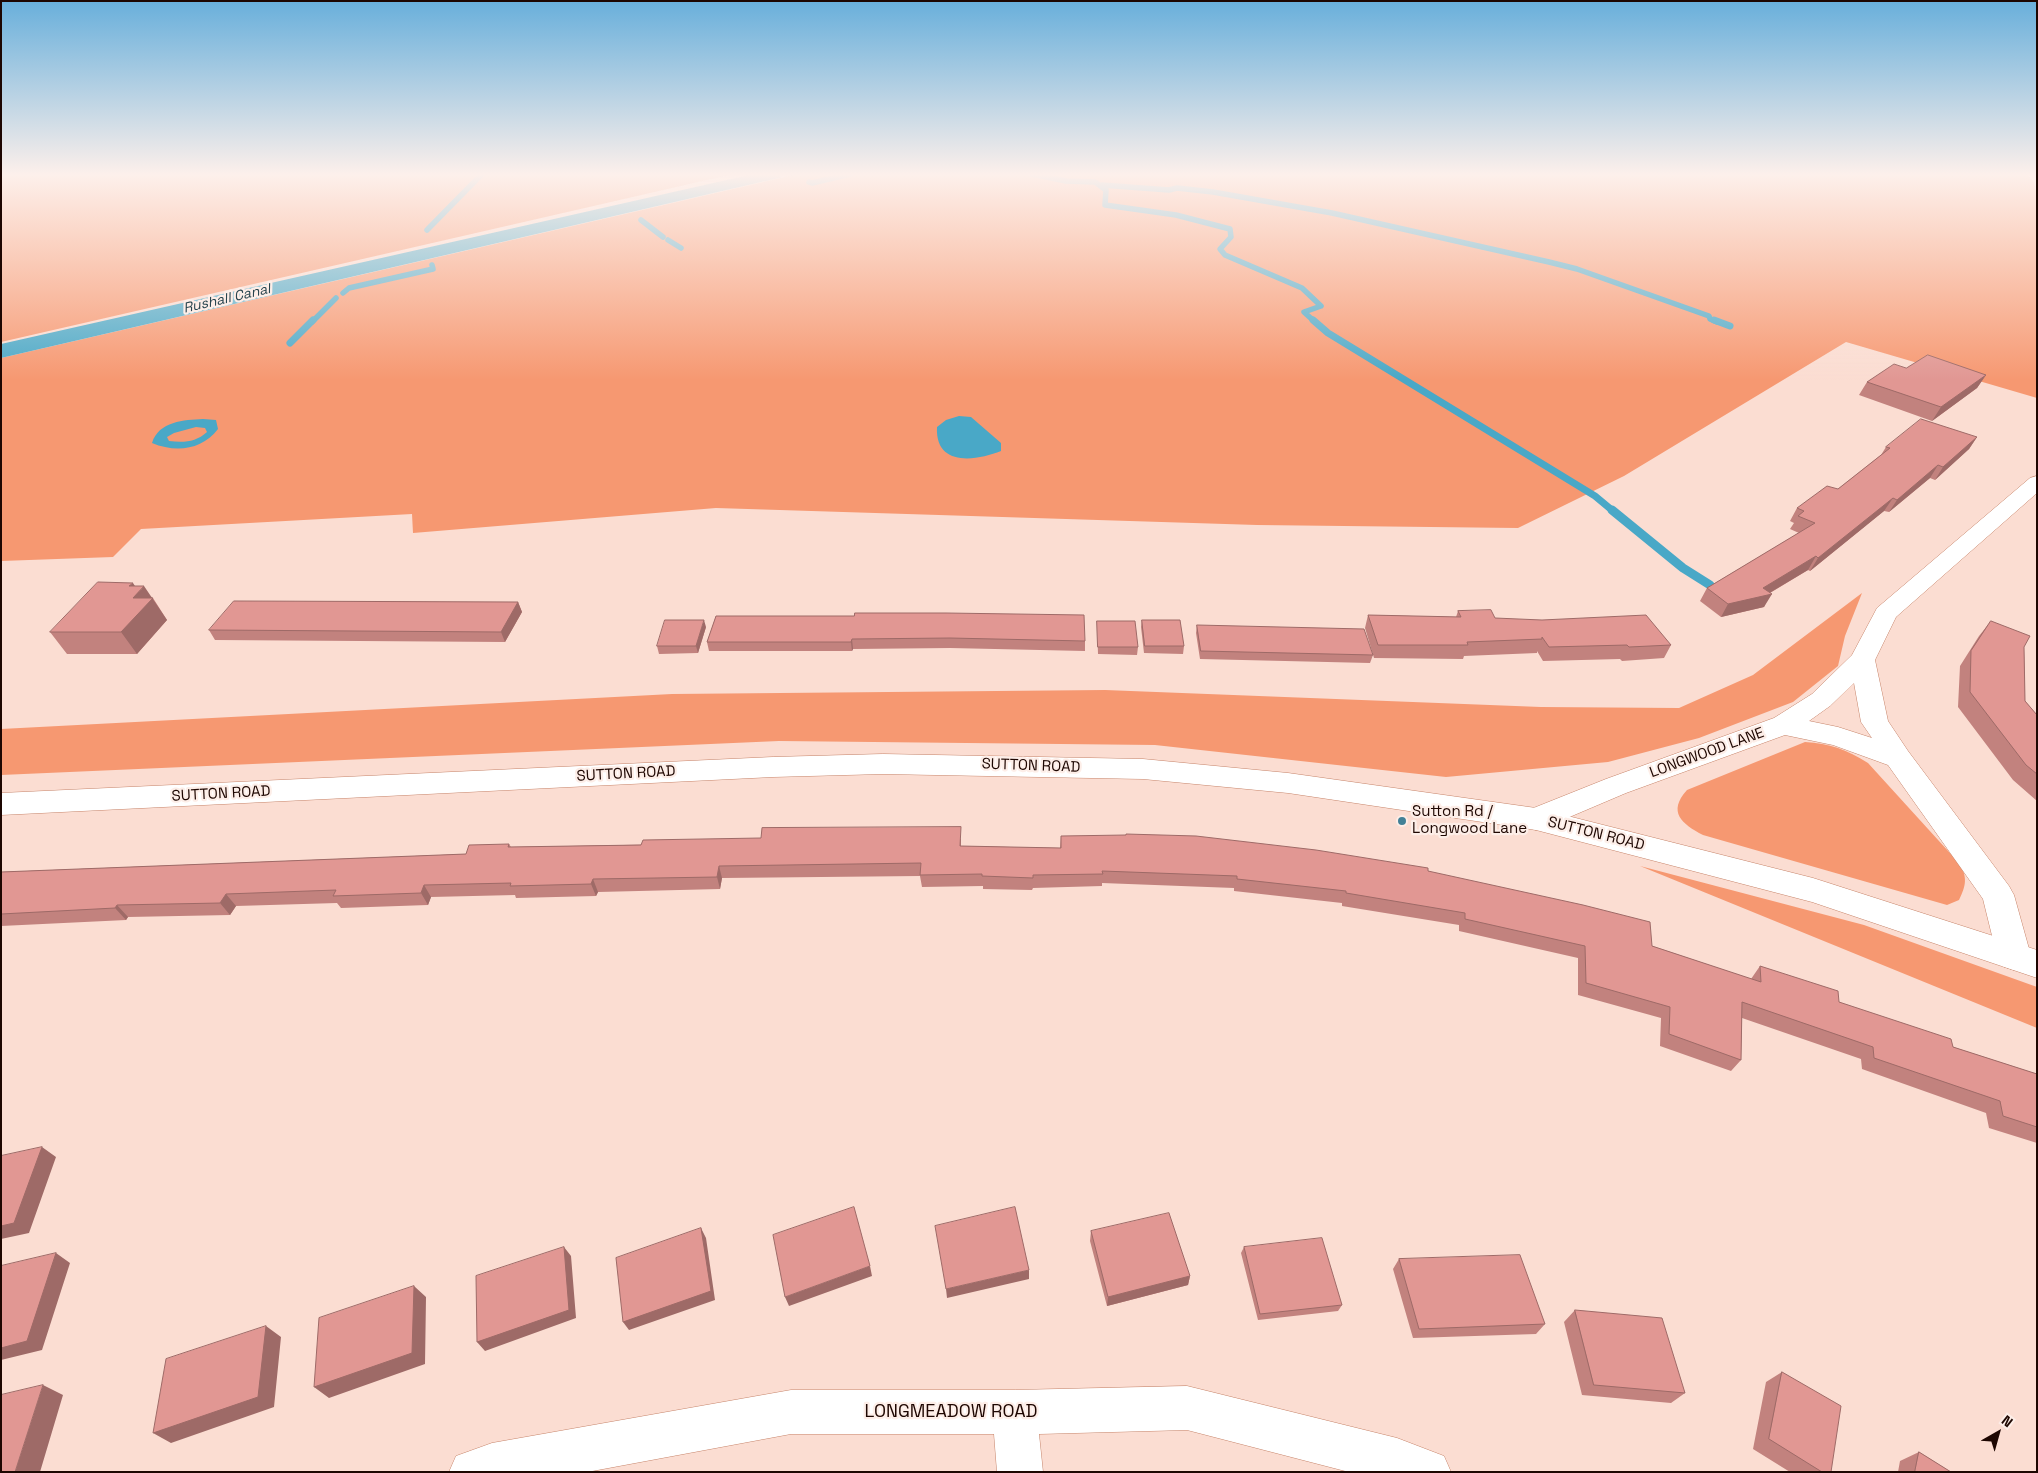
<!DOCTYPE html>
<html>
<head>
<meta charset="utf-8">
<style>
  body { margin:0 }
  #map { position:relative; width:2038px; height:1473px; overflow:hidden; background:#fbddd2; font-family:"Space Grotesk",sans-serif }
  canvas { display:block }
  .frame { position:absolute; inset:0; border:2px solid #1d0601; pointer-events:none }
  .north { position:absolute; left:1973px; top:1408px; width:50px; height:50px; -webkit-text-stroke:4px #fdeee8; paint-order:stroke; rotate:38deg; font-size:14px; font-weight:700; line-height:20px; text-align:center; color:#1d0601 }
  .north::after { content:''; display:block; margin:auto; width:18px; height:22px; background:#1d0601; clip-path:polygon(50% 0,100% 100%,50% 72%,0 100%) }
</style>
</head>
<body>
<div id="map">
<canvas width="2038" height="1473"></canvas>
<div class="frame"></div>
<div class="north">N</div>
</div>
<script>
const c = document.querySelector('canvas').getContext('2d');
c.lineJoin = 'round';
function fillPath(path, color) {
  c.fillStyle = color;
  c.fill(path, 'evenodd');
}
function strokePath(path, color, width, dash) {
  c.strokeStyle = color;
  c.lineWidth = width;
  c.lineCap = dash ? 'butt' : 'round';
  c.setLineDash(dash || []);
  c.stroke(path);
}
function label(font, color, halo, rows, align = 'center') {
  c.font = font + ' "Space Grotesk",sans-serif';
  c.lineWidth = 4.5;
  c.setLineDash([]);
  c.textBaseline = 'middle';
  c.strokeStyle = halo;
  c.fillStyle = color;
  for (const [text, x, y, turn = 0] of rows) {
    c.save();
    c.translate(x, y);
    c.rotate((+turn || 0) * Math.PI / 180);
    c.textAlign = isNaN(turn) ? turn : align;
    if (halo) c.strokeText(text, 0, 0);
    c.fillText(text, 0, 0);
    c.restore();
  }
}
fillPath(new Path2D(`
  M1,174H733L1,342Z
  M798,174H2027L2034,182L2037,195V398L1846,342L1624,476L1518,528L1257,525L716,508L413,533L412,514L141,529L113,557L1,561V358Z
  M1862,593L1845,636L1838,666L1793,702L1699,738L1608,762L1446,777L1155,745L779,741L1,775V729L672,694L1105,690L1541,707L1679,708L1753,675Z
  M1805,742C1829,743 1848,750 1868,763L1959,863C1968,877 1966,886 1959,900L1947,905L1703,835C1682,824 1667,812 1687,790Z
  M1640,866L1864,925L2037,987V1028Z`), '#f69871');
fillPath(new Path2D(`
  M959,416L971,417L1001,443V451C976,461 935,467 937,427L946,420Z
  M203,419L216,420L218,429C202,450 176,453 152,443C159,421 184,420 203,419ZM196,427L205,428L207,432C196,442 184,443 169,441L167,437L174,433Z`), '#49a8c7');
strokePath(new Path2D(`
  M1032,174L1066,181L1095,182L1106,190L1105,205L1176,215L1230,229L1231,237L1220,249L1225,255L1302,288L1321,306L1304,312L1315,322
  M809,182L812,183L850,174
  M1102,185L1169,190L1177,188L1213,192L1332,213L1549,262L1577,269L1709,316L1710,319L1717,322
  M641,220L663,237
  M427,230L482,174
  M668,240L681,248
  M343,293L349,288L433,269L432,265
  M312,322L336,298`), '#49a8c7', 5.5);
strokePath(new Path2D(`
  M1313,320L1328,333L1595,496L1613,511
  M1714,320L1730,326
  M290,343L313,320`), '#49a8c7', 7);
strokePath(new Path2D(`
  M1612,510L1683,568L1710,585`), '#49a8c7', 9);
fillPath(new Path2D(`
  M753,174H782L780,178L774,179L1,358V344Z`), '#49a8c7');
const minor = new Path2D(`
  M2037,476V493L1896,617L1875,660L1888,721L1908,751L2009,886L2014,895L2031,956L2026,966L2014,970L2002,966L1997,956L1983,899L1888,765L1833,745L1785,735L1626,793L1546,827L1536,830L1526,827L1521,819L1526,811L1606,779L1774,718L1812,694L1852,655L1877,608L2030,478ZM1854,683L1861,722L1872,738L1838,727L1809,721L1830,706Z
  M1187,1386L1397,1438L1444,1456L1451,1472H1349L1187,1430L1039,1434L1043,1472H997L994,1434H791L587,1472H449L456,1456L492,1443L791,1390H1015Z`);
const major = new Path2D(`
  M883,754L1143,759L1288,773L1536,808L1813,878L2037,950V978L1812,902L1536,830L1288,793L1143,779L883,774L773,777L1,815V793L773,757Z`);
strokePath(minor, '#c6846a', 1);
strokePath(major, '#c6846a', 1);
fillPath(minor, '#fff');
fillPath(major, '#fff');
fillPath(new Path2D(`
  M1906,368L1986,375L1977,388L1932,421L1859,395L1867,382Z
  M1977,437L1969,449L1935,480L1930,478L1889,512L1884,511L1810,571L1808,570L1770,593L1764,607L1721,617L1700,601L1707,588L1799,533L1790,529L1794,523L1790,521L1797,508L1838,489L1881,455L1886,447Z
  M135,586L153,598L167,620L137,654H67L50,632Z
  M518,602L522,612L505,642L215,640L209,630Z
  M1458,611L1495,618L1671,645L1664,658L1622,661L1620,659L1543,661L1537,651V653L1464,656L1463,659L1374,658L1365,628L1368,615L1456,617Z
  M716,616L1085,641V651L950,648L853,649L852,651H709L707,642Z
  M1142,620L1184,646L1183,654L1144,653L1141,627Z
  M1097,621L1138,647L1137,655L1098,654Z
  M1991,621L2024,647L2025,701L2037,715V801L2013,780L1958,707L1960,666L1979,636Z
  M1197,625L1373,655L1370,663L1200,659L1196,633Z
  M706,627L698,653L659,654L657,646Z
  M1061,836L1428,871L1652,946L1751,979L1760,966L1839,1002L1953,1047L2037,1074V1143L1989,1128L1986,1113L1862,1069L1861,1059L1742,1018L1741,1060L1731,1071L1660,1046L1661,1018L1578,995V958L1459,931V925L1342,906V903L1234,891V888L1102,883V886L1033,888L1032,890L983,889V886L922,887L920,876L722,878L720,889L598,892L596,896L516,898L515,895L431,897L428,905L341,908L337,903L236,906L230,915L128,917L126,920L1,926V872L466,854L509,844L511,847L961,839V846L1060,848Z
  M1091,1231L1190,1276L1188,1285L1107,1306L1090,1241Z
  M1244,1247L1342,1305L1338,1311L1258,1320L1241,1253Z
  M1399,1259L1545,1324L1536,1334L1413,1338L1393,1269Z
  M1575,1310L1685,1393L1671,1403L1582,1395L1564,1322Z
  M1782,1372L1831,1472H1790L1753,1449L1766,1382Z
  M1919,1452L1951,1472H1898L1900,1461Z`), '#c2827e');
fillPath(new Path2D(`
  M1986,375L1977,388L1932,421L1941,407Z
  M1977,437L1969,449L1935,480L1943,467Z
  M1938,465L1930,478L1889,512L1897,500Z
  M1893,498L1884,511L1810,571L1818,558Z
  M1816,556L1808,570L1766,595L1772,594L1764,607L1721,617L1728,604L1763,588Z
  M133,583L139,592L144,586L167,620L137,654L121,632L133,598L129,586Z
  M518,602L522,612L505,642L501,632Z
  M704,620L706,627L698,653L696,646Z
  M852,639L853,649L852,651L851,642Z
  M719,866L722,878L720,889L717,877Z
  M593,879L598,892L596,896L591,884Z
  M424,885L431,897L428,905L421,893Z
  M226,894L236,906L230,915L220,903Z
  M117,905L128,917L126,920L115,908Z
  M42,1147L56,1157L29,1233L1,1239V1226Z
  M701,1228L706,1238L715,1300L629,1330L623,1322Z
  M564,1247L571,1256L576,1318L485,1351L477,1342Z
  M56,1253L70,1263L42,1350L1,1360V1348Z
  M870,1266L872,1276L789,1306L785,1297Z
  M1029,1270V1279L947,1298L946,1289Z
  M1190,1276L1188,1285L1107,1306L1108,1297Z
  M414,1286L426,1297L425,1364L329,1398L314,1387Z
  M266,1326L281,1337L274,1407L171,1443L153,1433Z
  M43,1385L63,1395L40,1472H15Z`), '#9e6a67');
const building = new Path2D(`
  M1928,355L1986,375L1941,407L1867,382L1894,364L1906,368Z
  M1921,419L1977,437L1943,467L1938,465L1897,500L1893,498L1818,558L1816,556L1763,588L1772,594L1728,604L1707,588L1815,523L1798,516L1804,511L1797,508L1827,486L1838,489L1890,448L1886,447Z
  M98,582L133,583L129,586H144L133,598H153L121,632H50Z
  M234,601L518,602L501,632L209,630Z
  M1491,610L1495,618L1542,620L1646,615L1671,645L1629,647L1627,645L1549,647L1542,637V639L1467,642L1468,645H1378L1368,615L1461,617L1458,611Z
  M855,613H946L1084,615L1085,641L950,638L852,639L851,642H707L716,616H854Z
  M665,620H704L696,646H657Z
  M1142,620H1180L1184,646H1145Z
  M1097,621H1135L1138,647H1098Z
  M1991,621L2030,636L2024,647L2025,701L2037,715V774L2026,765L1970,692L1971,651Z
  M1197,625L1364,629L1373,655L1201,651Z
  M961,827L960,846L1061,848V836L1126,835V834L1196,836L1316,850L1428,868V871L1583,905L1650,922L1652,946L1761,982L1760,966L1838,991L1839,1002L1951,1039L1953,1047L2037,1074V1127L2003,1116L2000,1101L1874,1058L1873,1047L1742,1002L1741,1060L1669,1034L1670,1007L1586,983L1585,946L1465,919V913L1346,893V891L1237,879V876L1102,871L1103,874L1033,875V878L982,876V874L920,875L921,863L719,866L717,877L593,879L591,884L550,885L510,886L511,883L424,885L421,893L333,896L336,890L226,894L220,903L117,905L115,908L1,914V872L466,854L469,845L509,844L508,847L641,845L643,840L761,838L762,828Z
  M42,1147L14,1223L1,1226V1156Z
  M854,1207L870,1266L785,1297L773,1235Z
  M1015,1207L1029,1270L946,1289L935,1226Z
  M1169,1213L1190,1276L1108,1297L1091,1231Z
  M701,1228L711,1291L623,1322L616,1258Z
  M1322,1238L1342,1305L1260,1314L1244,1247Z
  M564,1247L569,1310L477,1342L476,1276Z
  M56,1253L27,1341L1,1348V1266Z
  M1520,1255L1545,1324L1419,1329L1399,1259Z
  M414,1286L412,1353L314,1387L319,1318Z
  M1575,1310L1662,1318L1685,1393L1594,1385Z
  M266,1326L258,1397L153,1433L166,1359Z
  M1782,1372L1841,1406L1831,1472H1822L1769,1439Z
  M43,1385L15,1472H1V1395Z
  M1919,1452L1951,1472H1915Z`);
fillPath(building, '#e19793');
strokePath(building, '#9e6a67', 1);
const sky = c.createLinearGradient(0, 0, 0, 380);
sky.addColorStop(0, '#68afdb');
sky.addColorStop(0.46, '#fdf0eb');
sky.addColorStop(1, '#fdf0eb00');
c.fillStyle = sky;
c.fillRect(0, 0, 2038, 380);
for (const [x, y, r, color] of [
  [1402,821,5,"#428096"]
]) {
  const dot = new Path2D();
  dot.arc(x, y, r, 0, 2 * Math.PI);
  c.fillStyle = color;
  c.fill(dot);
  strokePath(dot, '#fdeee8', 2);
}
label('italic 14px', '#27444e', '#fdeee8', [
  ["Rushall Canal",227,299,-13]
]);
label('15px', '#1d0601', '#fdeee8', [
  ["LONGWOOD LANE",1707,753,-20],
  ["SUTTON ROAD",1031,766,2],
  ["SUTTON ROAD",626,774,-3],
  ["SUTTON ROAD",221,794,-3],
  ["SUTTON ROAD",1596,834,14]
]);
label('15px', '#1d0601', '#fdeee8', [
  ["Sutton Rd /",1412,812],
  ["Longwood Lane",1412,829]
], 'left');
label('18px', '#1d0601', '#fdeee8', [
  ["LONGMEADOW ROAD",951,1412]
]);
</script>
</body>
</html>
